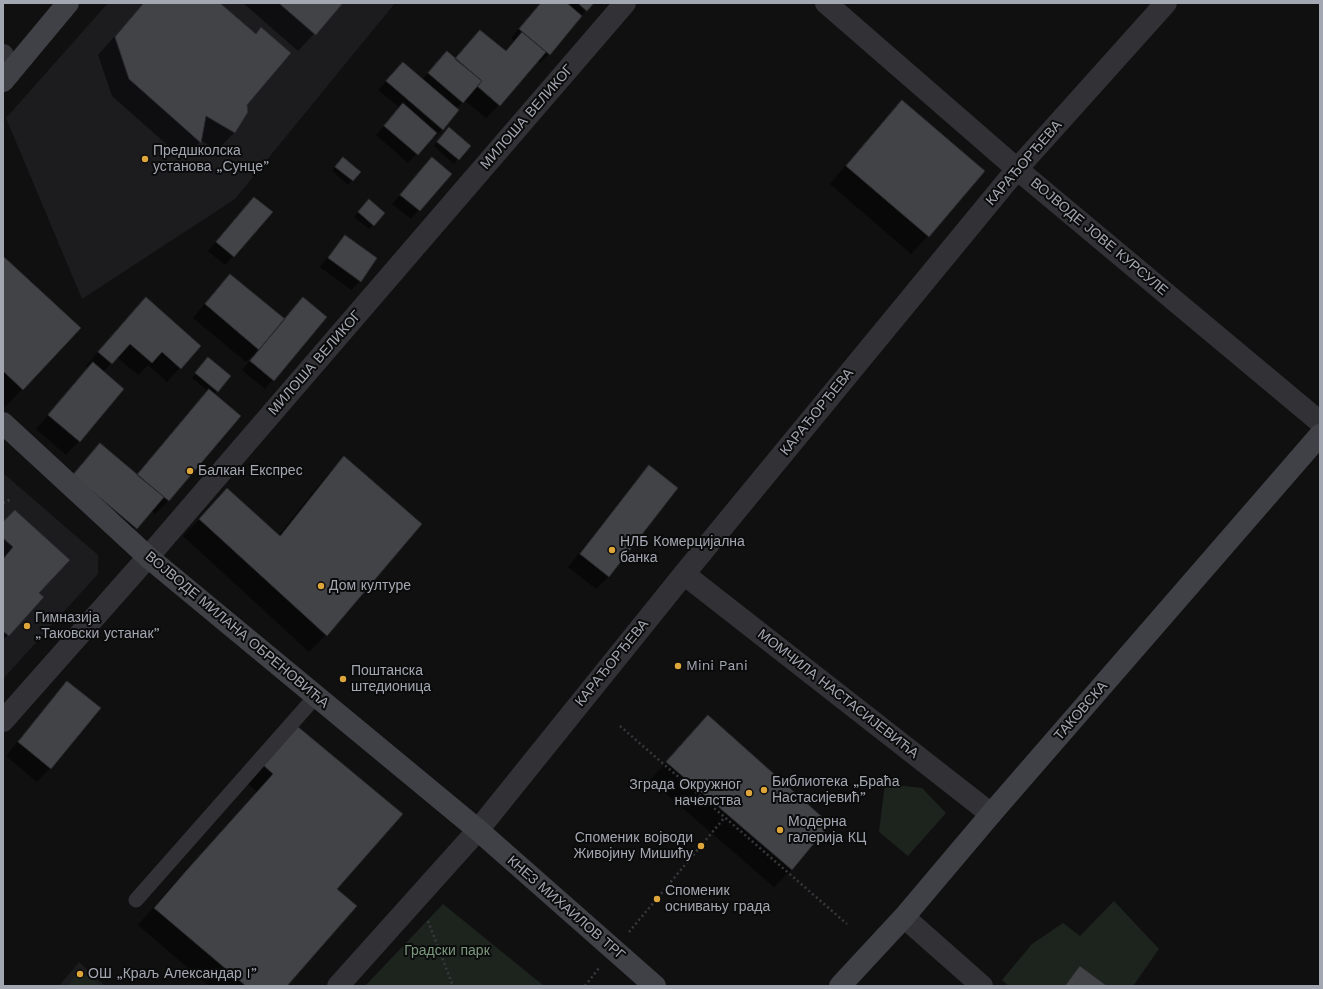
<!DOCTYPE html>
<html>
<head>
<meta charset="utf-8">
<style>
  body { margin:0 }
  #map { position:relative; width:1323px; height:989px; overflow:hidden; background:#101011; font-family:"Work Sans",sans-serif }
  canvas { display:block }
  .frame { position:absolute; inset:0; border:4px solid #a3a7b1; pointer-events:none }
</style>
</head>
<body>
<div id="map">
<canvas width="1323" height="989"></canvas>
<div class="frame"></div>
</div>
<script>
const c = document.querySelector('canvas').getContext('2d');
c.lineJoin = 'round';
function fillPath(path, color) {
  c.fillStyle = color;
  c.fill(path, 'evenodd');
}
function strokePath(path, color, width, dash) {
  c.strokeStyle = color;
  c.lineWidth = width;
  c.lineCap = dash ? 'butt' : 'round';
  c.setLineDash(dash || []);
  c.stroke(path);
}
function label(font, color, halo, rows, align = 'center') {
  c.font = font + ' "Work Sans",sans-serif';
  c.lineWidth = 4;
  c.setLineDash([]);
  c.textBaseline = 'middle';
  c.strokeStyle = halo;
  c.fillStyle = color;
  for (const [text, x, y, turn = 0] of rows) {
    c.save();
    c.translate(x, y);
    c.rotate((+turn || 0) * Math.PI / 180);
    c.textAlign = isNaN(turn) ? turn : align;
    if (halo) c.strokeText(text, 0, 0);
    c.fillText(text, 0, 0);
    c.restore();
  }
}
fillPath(new Path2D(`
  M108,3H395L235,199L82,299L6,118Z
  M3,473L98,555V574L3,679Z
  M79,962L105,986H59Z`), '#1c1c1e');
fillPath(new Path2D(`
  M885,784L922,788L946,813L908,856L879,832Z
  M1114,901L1159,949L1133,986H1009L1002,980L1032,944L1063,923L1080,936Z
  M443,904L544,986H365Z
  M81,969L100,986H67Z`), '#1d241e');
fillPath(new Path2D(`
  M144,3H219L255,35L261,28L246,104L247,111L234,133L217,150L200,140V142L183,159L112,96L98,55Z
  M243,3H342L298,51Z
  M540,3H592L549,54L540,63L537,60L499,105L486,118L464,100L456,109L442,129L434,138L432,137L408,163L376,135L400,108L378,90L403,63L422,80L438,61L454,59L481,31L505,52L514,41L511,38Z
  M902,101L984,171L928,236L911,254L830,184L885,118Z
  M445,132L470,146L454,164L434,146Z
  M432,159L450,174L411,219L392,204Z
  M339,162L359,172L348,185L332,171Z
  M365,205L383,213L369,229L354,217Z
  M246,207L271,212L225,265L208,251Z
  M345,236L360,281L351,290L320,267L337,245Z
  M3,258L22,389L5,407L3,404Z
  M230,275L284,320L303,299L326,318L265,389L242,370L254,356L253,355L246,362L193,318L217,288Z
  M146,299L200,346L167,382L148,365L138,375L117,357L103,372L123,389L79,441L66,455L36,429L89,368L86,366L133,312Z
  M204,363L217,391L214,395L168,501L155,514L151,510L123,541L61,489L87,458L100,444L136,475L196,403L208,391L192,378Z
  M344,458L326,635L309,652L183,536L227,490L278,536L327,475Z
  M649,466L609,576L596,589L568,567L636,480Z
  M3,523L38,593L8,635L3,640Z
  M68,683L50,768L37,782L6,756L54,696Z
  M708,717L829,824L791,870L774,887L650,780Z
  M297,727L335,889L286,986H209L138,925L169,889L257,792L245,781Z
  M1080,967L1105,986H1064Z`), '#0007');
const building = new Path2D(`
  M144,3H220L256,34L261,27L291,53L247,105L248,112L235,133L206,116L201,143L129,79L115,37Z
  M279,3H343L316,35Z
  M541,3H567L582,16L550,55L519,29Z
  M578,3H594L587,11Z
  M480,30L506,51L522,32L546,52L500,106L477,86L482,81L455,59Z
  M447,51L482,81L463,103L428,73Z
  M403,62L459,110L443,130L386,81Z
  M902,100L985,171L929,237L846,166Z
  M403,103L437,133L418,155L384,126Z
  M449,127L471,146L459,160L437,142Z
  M343,157L361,172L353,181L335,167Z
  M432,157L452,174L420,211L400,195Z
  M254,197L273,212L234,257L216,242Z
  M369,199L385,213L374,226L358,212Z
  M345,235L377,258L361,282L328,258Z
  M3,256L81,328L23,390L3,371Z
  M230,274L285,319L259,350L205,304Z
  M146,297L201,346L181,369L162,352L152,363L130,344L112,364L98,352Z
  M303,297L327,317L274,381L250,361Z
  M208,357L231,376L218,392L195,373Z
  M93,362L124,389L80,442L48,415Z
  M209,389L241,416L169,501L137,475Z
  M100,443L164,497L137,529L73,475Z
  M344,456L422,524L327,636L199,519L227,488L280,536Z
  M649,465L678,488L609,577L580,554Z
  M15,510L70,560L39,593L44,597L9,636L4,632L3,633V559L13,547L3,538V522Z
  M67,681L101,708L51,769L18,742Z
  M708,715L830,824L792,870L666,762Z
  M297,726L403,814L337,889L357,906L287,986H246L154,908L186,871L273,774L261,763Z
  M1080,966L1107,986H1065Z`);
fillPath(building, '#424347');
strokePath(building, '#2a2a2d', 1);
strokePath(new Path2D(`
  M3,503L11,499
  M620,726L847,924
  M428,921L453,986
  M629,932L725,817
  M585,986L599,968`), '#38393d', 2.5, [2, 3]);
strokePath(new Path2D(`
  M136,900L316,696`), '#323236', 15);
strokePath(new Path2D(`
  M826,3L1017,169L1320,422
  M3,55L9,74
  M684,574L991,814
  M3,721L148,557L625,3
  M904,917L982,986
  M338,986L478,830L684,574L1017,169L1166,3`), '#323236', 22);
strokePath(new Path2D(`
  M3,81L68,3
  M3,423L148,557L478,830L655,986
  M840,986L904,917L991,814L1320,435`), '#404146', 22);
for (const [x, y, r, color] of [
  [145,159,4,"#dea53b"],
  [190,471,4,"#dea53b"],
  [612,550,4,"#dea53b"],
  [321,586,4,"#dea53b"],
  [27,626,4,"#dea53b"],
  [678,666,4,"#dea53b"],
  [343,679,4,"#dea53b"],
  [764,790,4,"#dea53b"],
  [749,793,4,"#dea53b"],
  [780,830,4,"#dea53b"],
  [701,846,4,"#dea53b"],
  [657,899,4,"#dea53b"],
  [80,974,4,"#dea53b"]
]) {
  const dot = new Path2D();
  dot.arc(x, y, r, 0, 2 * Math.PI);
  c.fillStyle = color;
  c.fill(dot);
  strokePath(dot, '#0b0b0c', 1.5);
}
label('14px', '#a3a7b1', '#0b0b0c', [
  ["МИЛОША ВЕЛИКОГ",527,117,-49],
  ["КАРАЂОРЂЕВА",1024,163,-49],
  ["ВОЈВОДЕ ЈОВЕ КУРСУЛЕ",1099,237,40],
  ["МИЛОША ВЕЛИКОГ",315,363,-49],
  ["КАРАЂОРЂЕВА",817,412,-51],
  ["ВОЈВОДЕ МИЛАНА ОБРЕНОВИЋА",237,630,40],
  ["КАРАЂОРЂЕВА",612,663,-51],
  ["МОМЧИЛА НАСТАСИЈЕВИЋА",838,694,38],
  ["ТАКОВСКА",1081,711,-49],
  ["КНЕЗ МИХАИЛОВ ТРГ",566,908,41]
]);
label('14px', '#a3a7b1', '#0b0b0c', [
  ["Предшколска",153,151],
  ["установа „Сунце”",153,167],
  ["Балкан Експрес",198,471],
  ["НЛБ Комерцијална",620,542],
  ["банка",620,558],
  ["Дом културе",329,586],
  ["Гимназија",35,618],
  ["„Таковски устанак”",35,634],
  ["Mini Pani",686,666],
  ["Поштанска",351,671],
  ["штедионица",351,687],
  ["Библиотека „Браћа",772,782],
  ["Настасијевић”",772,798],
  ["Зграда Окружног",741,785,"right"],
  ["начелства",741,801,"right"],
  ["Модерна",788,822],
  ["галерија КЦ",788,838],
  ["Споменик војводи",693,838,"right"],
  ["Живојину Мишићу",693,854,"right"],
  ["Споменик",665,891],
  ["оснивању града",665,907],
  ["ОШ „Краљ Александар I”",88,974]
], 'left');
label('14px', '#7b9a7d', '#0b0b0c', [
  ["Градски парк",447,951]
]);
</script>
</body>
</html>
